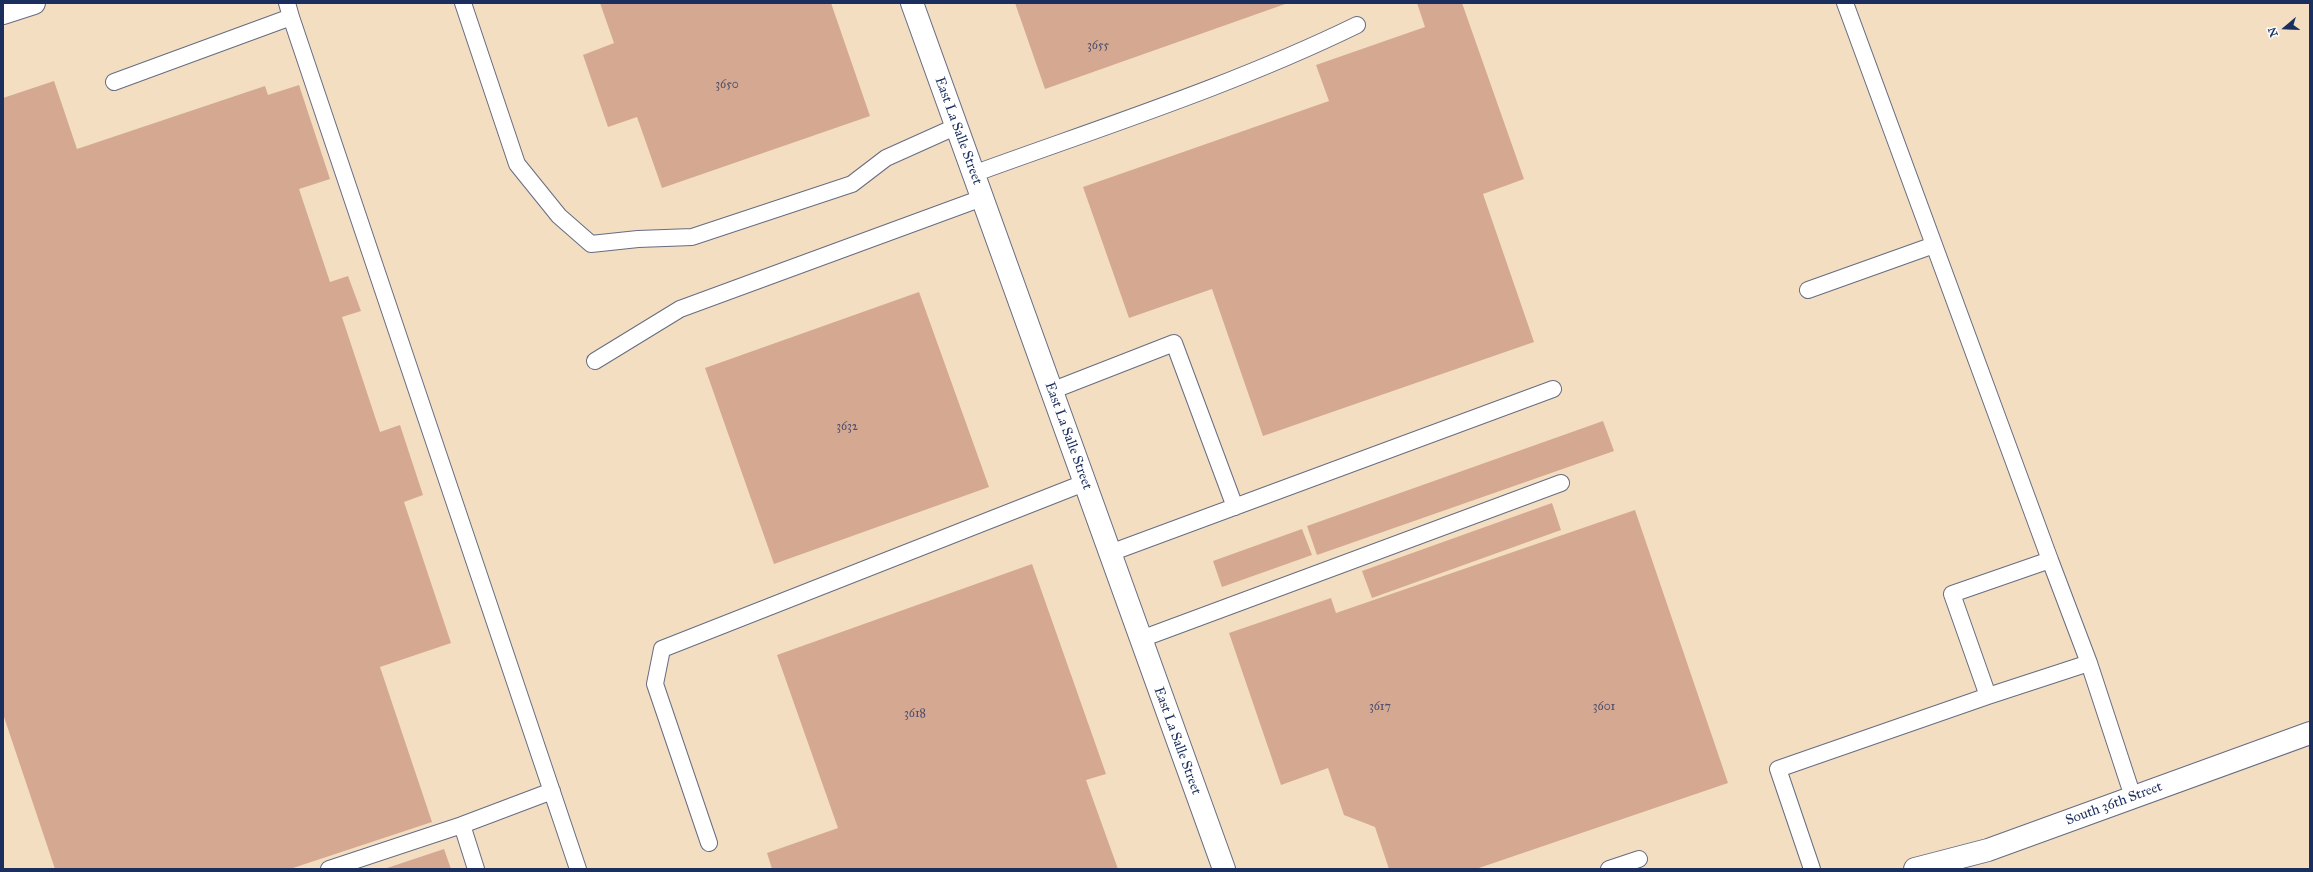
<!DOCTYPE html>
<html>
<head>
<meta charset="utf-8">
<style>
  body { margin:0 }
  #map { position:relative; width:2313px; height:872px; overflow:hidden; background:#f3dec1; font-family:"IM FELL Great Primer",serif }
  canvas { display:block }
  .frame { position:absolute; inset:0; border:4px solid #1b2f5e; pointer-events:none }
  .north { position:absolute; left:2265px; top:8px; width:40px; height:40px; -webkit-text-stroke:3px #fff; paint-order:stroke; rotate:251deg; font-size:11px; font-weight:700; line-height:16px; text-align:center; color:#1b2f5e }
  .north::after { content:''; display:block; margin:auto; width:14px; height:18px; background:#1b2f5e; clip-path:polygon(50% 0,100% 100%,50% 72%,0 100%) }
</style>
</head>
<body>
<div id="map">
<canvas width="2313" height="872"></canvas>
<div class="frame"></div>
<div class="north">N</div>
</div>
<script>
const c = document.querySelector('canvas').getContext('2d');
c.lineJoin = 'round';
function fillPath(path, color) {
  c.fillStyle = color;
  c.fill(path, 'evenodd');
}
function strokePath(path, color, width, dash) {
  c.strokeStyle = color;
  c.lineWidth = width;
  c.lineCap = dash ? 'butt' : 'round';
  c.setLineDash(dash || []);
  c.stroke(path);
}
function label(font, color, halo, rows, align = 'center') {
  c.font = font + ' "IM FELL Great Primer",serif';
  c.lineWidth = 3;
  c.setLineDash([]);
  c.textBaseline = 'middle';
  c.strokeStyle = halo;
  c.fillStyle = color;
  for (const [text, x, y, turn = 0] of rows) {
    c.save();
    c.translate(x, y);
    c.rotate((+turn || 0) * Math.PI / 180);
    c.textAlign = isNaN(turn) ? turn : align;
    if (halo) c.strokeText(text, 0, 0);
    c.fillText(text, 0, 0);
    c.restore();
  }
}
fillPath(new Path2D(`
  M600,3H831L870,116L662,188L637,117L608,127L583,55L614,43Z
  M1015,3H1288L1045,89Z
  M1417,3H1462L1524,179L1483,194L1534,342L1263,436L1212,289L1129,318L1083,187L1329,101L1316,65L1425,27Z
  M54,81L77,149L265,86L268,95L299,85L330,179L299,189L330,282L348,276L361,311L342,317L380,432L400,425L423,495L404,502L451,643L380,667L432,822L290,869H55L3,714V98Z
  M919,292L989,487L774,564L705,368Z
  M1603,421L1614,451L1317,555L1307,526Z
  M1552,503L1561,530L1372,598L1362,571Z
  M1635,510L1728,783L1476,869H1389L1375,827L1344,815L1328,768L1281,785L1229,633L1331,598L1336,613Z
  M1302,529L1312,555L1222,587L1213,561Z
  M1032,564L1106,774L1086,780L1118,869H772L767,853L838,828L777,655Z
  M444,849L451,869H384Z`), '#d5a892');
const lane = new Path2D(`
  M463,3L517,164L559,216L591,244L638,239L692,237L852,184L886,158L955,127
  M1845,3L2050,560
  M291,17L578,869
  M114,82L291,17L287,3
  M973,174C1102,127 1234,85 1357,25
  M1808,290L1934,245
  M595,361L680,309L982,198
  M1051,391L1174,343L1235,507
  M1110,553L1553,389
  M1141,639L1561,483
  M1988,696L1952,594L2050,560L2089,663
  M709,843L655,684L662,649L1084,483
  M329,869L462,825
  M476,869L462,825L552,791
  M1609,869L1639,859
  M1812,869L1778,769L1988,696L2089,663L2133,797`);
const street = new Path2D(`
  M912,3L1224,869
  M3,13L34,3`);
const secondary = new Path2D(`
  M1915,869L1988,850L2310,733`);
strokePath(lane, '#676c81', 18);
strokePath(street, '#676c81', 24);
strokePath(secondary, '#676c81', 24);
strokePath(lane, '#fff', 16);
strokePath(street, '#fff', 22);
strokePath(secondary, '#fff', 22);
label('12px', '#4a4d6b', null, [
  ["3655",1098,46],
  ["3650",727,85],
  ["3632",847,427],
  ["3617",1380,707],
  ["3601",1604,707],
  ["3618",915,714]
]);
label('14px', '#1b2f5e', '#fff', [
  ["East La Salle Street",958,131,70],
  ["East La Salle Street",1068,436,70],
  ["East La Salle Street",1177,741,70],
  ["South 36th Street",2114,804,-20]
]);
</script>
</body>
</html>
